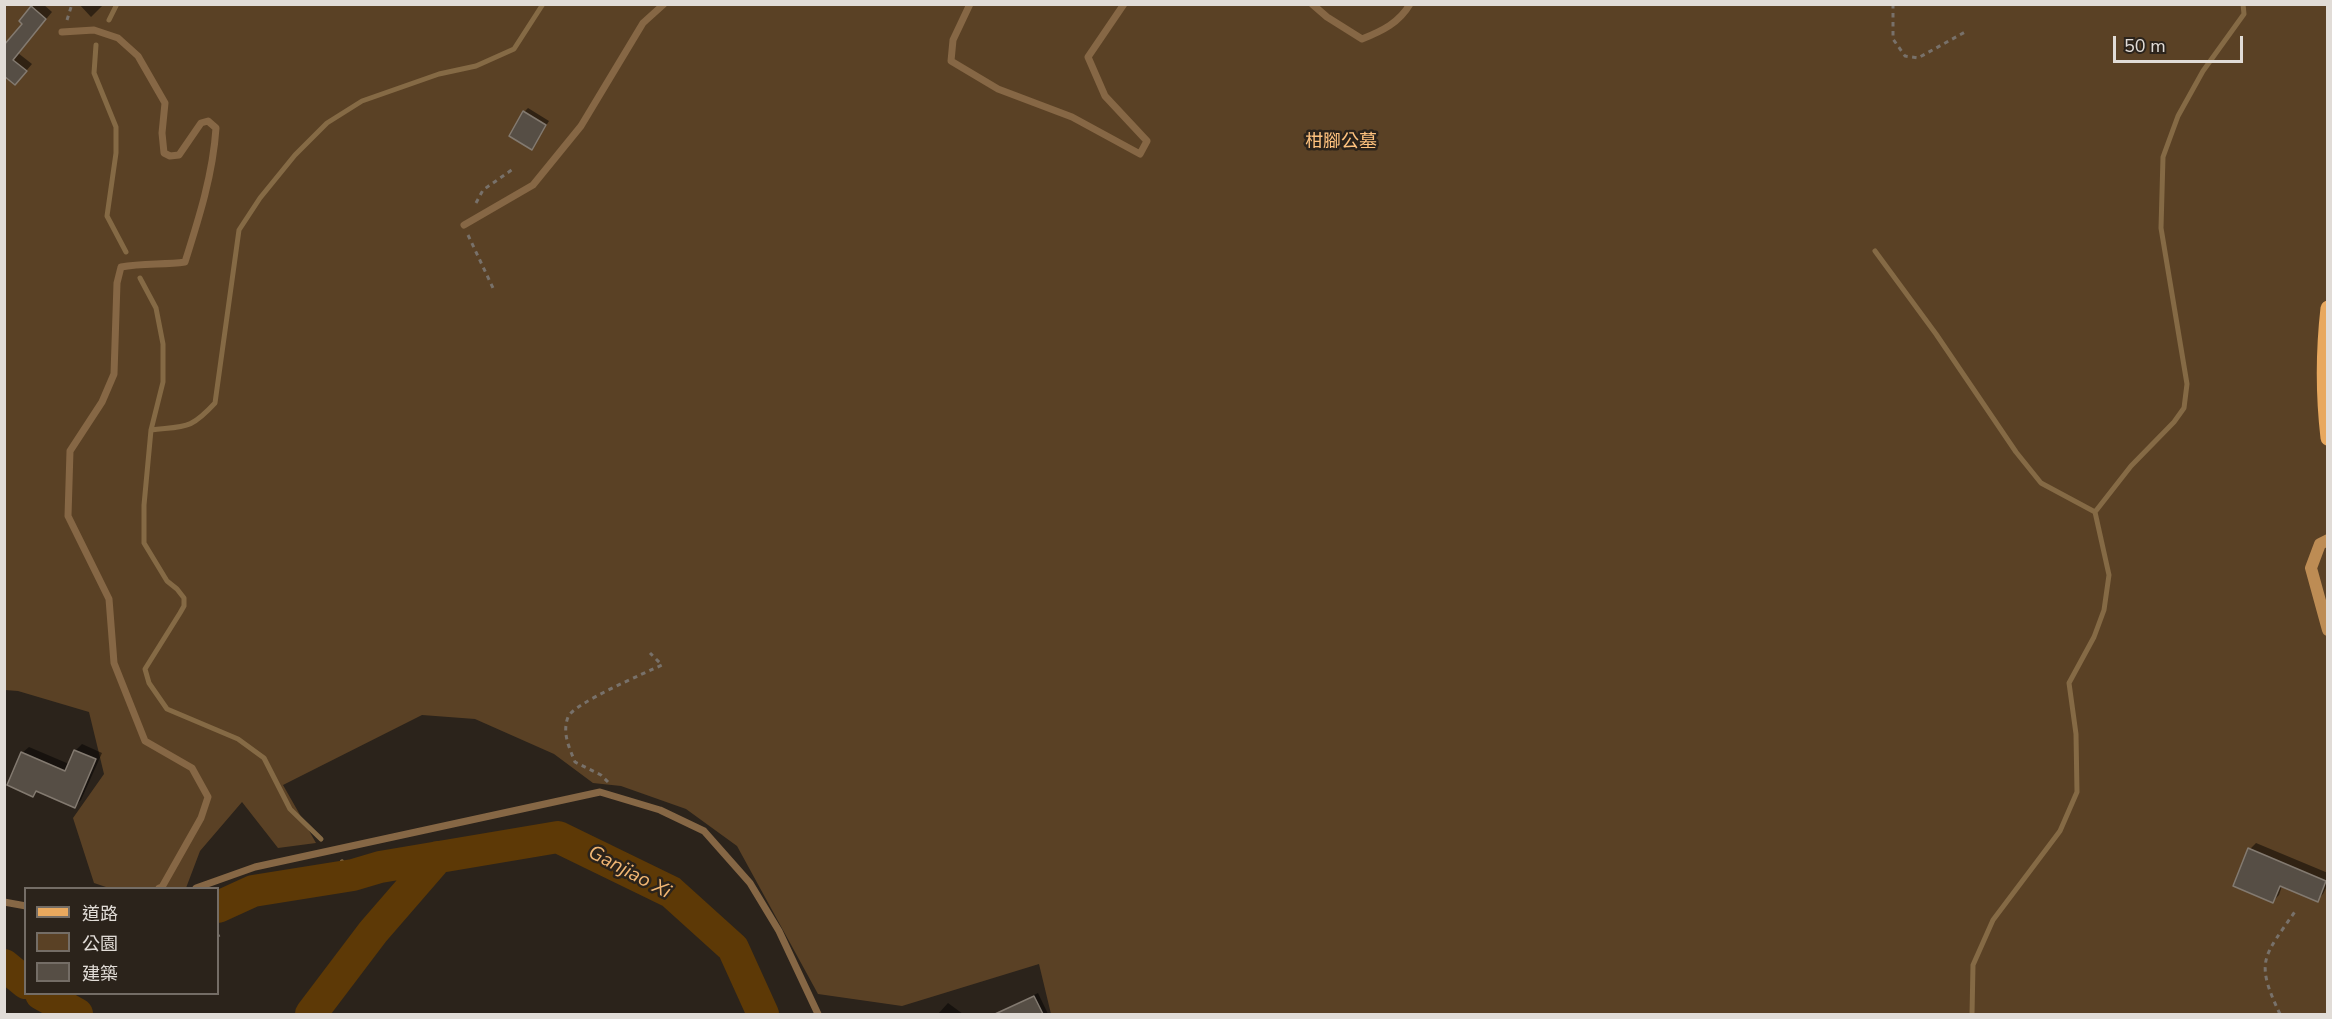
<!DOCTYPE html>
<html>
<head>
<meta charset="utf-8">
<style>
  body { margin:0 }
  #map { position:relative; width:2332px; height:1019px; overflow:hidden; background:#2b231b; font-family:"Nunito Sans","Noto Sans TC",sans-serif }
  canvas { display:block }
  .frame { position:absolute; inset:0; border:6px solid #e1dcd7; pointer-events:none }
  .legend { position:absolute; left:24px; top:887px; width:195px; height:108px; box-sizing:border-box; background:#2b231b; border:2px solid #746d66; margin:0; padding:8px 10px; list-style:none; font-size:18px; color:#e1dcd7 }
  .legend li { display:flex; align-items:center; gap:12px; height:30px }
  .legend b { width:30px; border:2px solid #746d66 }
  .scale { position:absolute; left:2113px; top:36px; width:130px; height:27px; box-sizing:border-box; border:3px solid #e1dcd7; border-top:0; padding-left:8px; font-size:18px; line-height:21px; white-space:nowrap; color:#e1dcd7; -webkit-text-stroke:4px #2b231b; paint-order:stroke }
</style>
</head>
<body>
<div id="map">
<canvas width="2332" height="1019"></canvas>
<div class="frame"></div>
<ul class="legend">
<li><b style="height:8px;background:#e8a85e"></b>道路</li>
<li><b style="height:16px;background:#5a4125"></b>公園</li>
<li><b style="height:16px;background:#564e45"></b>建築</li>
</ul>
<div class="scale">50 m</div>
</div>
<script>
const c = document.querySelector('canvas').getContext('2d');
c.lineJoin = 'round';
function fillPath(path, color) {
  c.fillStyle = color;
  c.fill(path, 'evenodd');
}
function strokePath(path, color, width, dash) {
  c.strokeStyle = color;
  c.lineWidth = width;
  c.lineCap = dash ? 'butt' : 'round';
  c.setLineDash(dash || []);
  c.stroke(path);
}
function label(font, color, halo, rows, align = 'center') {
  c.font = font + ' "Nunito Sans","Noto Sans TC",sans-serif';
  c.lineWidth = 5;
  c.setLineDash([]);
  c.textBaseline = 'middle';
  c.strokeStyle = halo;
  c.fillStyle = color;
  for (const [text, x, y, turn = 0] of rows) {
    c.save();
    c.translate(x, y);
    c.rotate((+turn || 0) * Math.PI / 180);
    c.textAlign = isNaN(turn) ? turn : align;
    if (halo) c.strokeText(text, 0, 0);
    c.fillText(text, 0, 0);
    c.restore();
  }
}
fillPath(new Path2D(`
  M4,5H2327V1014H1051L1039,964L902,1006L818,994L737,846L686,809L621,786L593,783L554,754L475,719L422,715L283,785L316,843L278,848L242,802L200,851L186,888H109L94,883L73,818L104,774L89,712L18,691L5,690Z`), '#5a4125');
fillPath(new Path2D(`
  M35,4H43L52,12L18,53L32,64L21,77L4,56L24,23L21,21Z
  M79,4H104L91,17Z
  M528,108L549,121L532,148L524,112Z
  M82,744L102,753L81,800L75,806L38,790L33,795L22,753L29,747L69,764L75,751Z
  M2256,843L2328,873V884L2323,894L2317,900L2282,886L2279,895L2273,901L2250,849Z
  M1038,993L1048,1014H1004L1003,1012L1007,1008Z
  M948,1003L963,1014H938Z`), '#0007');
strokePath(new Path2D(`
  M109,20L117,4
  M96,45L94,73L116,127V153L107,216L126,252
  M1875,251L1936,334L2016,452L2041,483L2095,512
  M140,278L156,308L163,344V382L151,430L144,505V543L167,581L177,589L184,598V606L180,613L145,669L149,683L167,709L238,739L264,758L290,809L321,839
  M151,430C186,426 190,430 215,403L239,230L260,198L295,155L327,123L362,101L439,74L476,66L514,49L543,4
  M342,862L353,875
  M1972,1014L1973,965L1993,920L2060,831L2077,792L2076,734L2069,683L2094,637L2104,610L2109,575L2095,512L2131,466L2174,422L2184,408L2187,384L2161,228L2163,157L2178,116L2203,71L2244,14L2243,4`), '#856a45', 5);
strokePath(new Path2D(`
  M218,907L253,891L353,875L380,867L558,837L671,892L733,948L763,1014
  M4,965L26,983
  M41,994L77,1014
  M311,1014L373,932L438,857`), '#5d3906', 32);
const building = new Path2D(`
  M31,6L46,19L13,60L27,71L15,85L4,76V45L22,24L19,21Z
  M523,111L546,125L532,150L509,136Z
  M74,750L96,759L75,808L36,791L33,797L7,785L21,752L65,771Z
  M2248,848L2326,881L2318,902L2280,886L2273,903L2233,886Z
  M1034,996L1043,1014H995Z`);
fillPath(building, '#564e45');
strokePath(building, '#837a70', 1.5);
strokePath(new Path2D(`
  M1893,4V39L1905,56L1918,58L1965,32
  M67,20L72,4
  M476,203L483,190L513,169
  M468,235L493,288
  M608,782L601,775L575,762C569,747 562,733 568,717C574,703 645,673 662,665L650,653
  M218,935L219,937
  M2280,1014C2254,960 2264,957 2296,910`), '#78716a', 3, [4.5, 4.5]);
strokePath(new Path2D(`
  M970,4L953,40L951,61L998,89L1072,117L1140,154L1147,141L1105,96L1088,57L1124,4
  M1312,4L1327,17L1362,39C1382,31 1399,23 1410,4
  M62,32L94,30L118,38L138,56L165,103L162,133L164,153L170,156L179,155L201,123L208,121L216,128C213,174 199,218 185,262C164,265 143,263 121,267L117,283L114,374L102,402L70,451L68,516L109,599L114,663L145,741L192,768L208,797L201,818L162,887L159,888
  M464,225L533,185L581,126L643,23L664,4
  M196,888L255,867L600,792L660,810L704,831L750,883L779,931L818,1014
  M4,902L26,906`), '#866745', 7);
strokePath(new Path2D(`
  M2328,540L2320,544L2311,568L2328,630`), '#bd8c54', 12);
strokePath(new Path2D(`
  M2328,308C2323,352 2323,395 2328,438`), '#e8a85e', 15);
label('18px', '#fec27e', '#2b231b', [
  ["柑腳公墓",1341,143]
]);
label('italic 20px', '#f1b673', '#2b231b', [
  ["Ganjiao Xi",629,873,28]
]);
</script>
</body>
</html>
